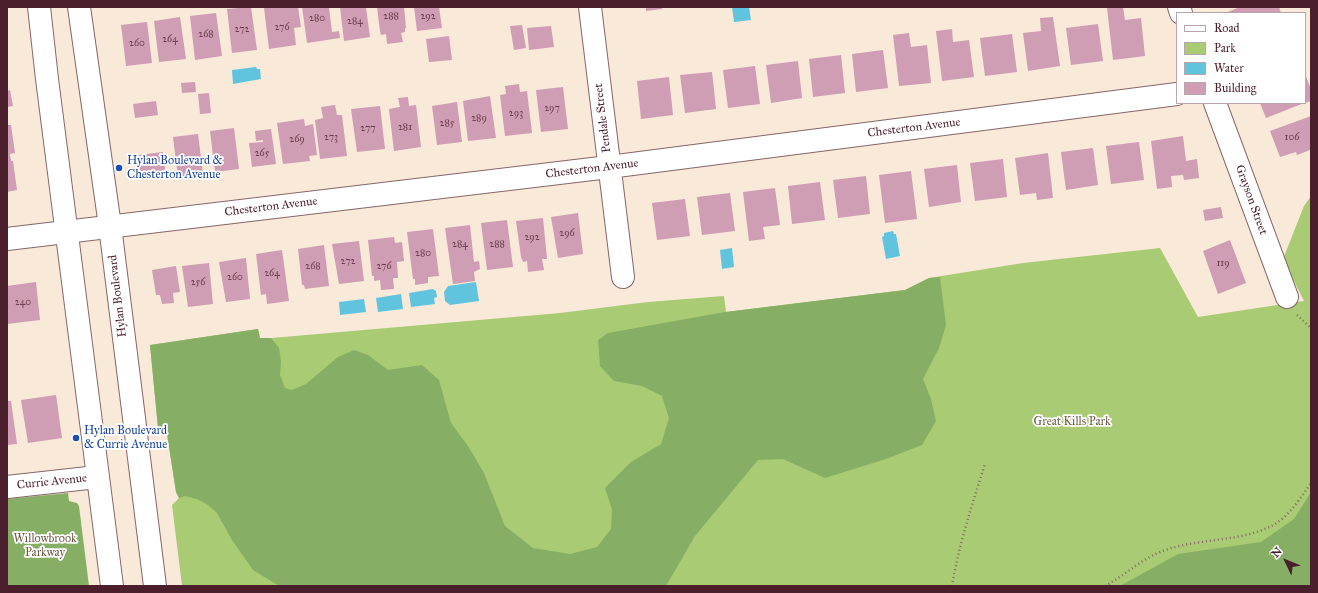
<!DOCTYPE html>
<html>
<head>
<meta charset="utf-8">
<style>
  body { margin:0 }
  #map { position:relative; width:1318px; height:593px; overflow:hidden; background:#f9e9d8; font-family:"IM FELL Great Primer",serif }
  canvas { display:block }
  .frame { position:absolute; inset:0; border:8px solid #4a1f2b; pointer-events:none }
  .legend { position:absolute; left:1176px; top:12px; width:130px; height:92px; box-sizing:border-box; background:#fff; border:1px solid #b7a5aa; margin:0; padding:5px 7px; list-style:none; font-size:12px; color:#4a1f2b }
  .legend li { display:flex; align-items:center; gap:8px; height:20px }
  .legend b { width:20px; border:1px solid #b7a5aa }
  .north { position:absolute; left:1266px; top:541px; width:40px; height:40px; -webkit-text-stroke:3px #fff; paint-order:stroke; rotate:313deg; font-size:11px; font-weight:700; line-height:16px; text-align:center; color:#4a1f2b }
  .north::after { content:''; display:block; margin:auto; width:14px; height:18px; background:#4a1f2b; clip-path:polygon(50% 0,100% 100%,50% 72%,0 100%) }
</style>
</head>
<body>
<div id="map">
<canvas width="1318" height="593"></canvas>
<div class="frame"></div>
<ul class="legend">
<li><b style="height:5px;background:#fff"></b>Road</li>
<li><b style="height:11px;background:#a9cb73"></b>Park</li>
<li><b style="height:11px;background:#61c4df"></b>Water</li>
<li><b style="height:11px;background:#cf9db4"></b>Building</li>
</ul>
<div class="north">N</div>
</div>
<script>
const c = document.querySelector('canvas').getContext('2d');
c.lineJoin = 'round';
function fillPath(path, color) {
  c.fillStyle = color;
  c.fill(path, 'evenodd');
}
function strokePath(path, color, width, dash) {
  c.strokeStyle = color;
  c.lineWidth = width;
  c.lineCap = dash ? 'butt' : 'round';
  c.setLineDash(dash || []);
  c.stroke(path);
}
function label(font, color, halo, rows, align = 'center') {
  c.font = font + ' "IM FELL Great Primer",serif';
  c.lineWidth = 3.5;
  c.setLineDash([]);
  c.textBaseline = 'middle';
  c.strokeStyle = halo;
  c.fillStyle = color;
  for (const [text, x, y, turn = 0] of rows) {
    c.save();
    c.translate(x, y);
    c.rotate((+turn || 0) * Math.PI / 180);
    c.textAlign = isNaN(turn) ? turn : align;
    if (halo) c.strokeText(text, 0, 0);
    c.fillText(text, 0, 0);
    c.restore();
  }
}
fillPath(new Path2D(`
  M1311,196V586H182L172,505L179,498L176,492L167,434L158,428L150,345L258,329L260,339L560,313L648,302L724,296L726,312L905,290L929,278L1023,263L1160,248L1198,317L1304,301L1283,259L1304,206Z`), '#a9cb73');
fillPath(new Path2D(`
  M940,277L946,325L939,348L923,379L931,399L936,421L922,445L886,459L825,478L783,459L758,460L695,536L666,586H279L253,570L232,540L217,513L208,505L197,499L185,496L179,498L176,492L167,434L158,428L150,345L258,329L260,338H271L279,348L281,361L280,375L285,388L292,390L306,384L338,357L354,350L368,355L388,370L422,365L439,380L451,423L468,446L484,473L505,526L533,548L570,554L597,547L611,529L612,510L605,488L631,462L661,444L669,418L662,396L642,386L614,381L600,366L598,340L608,333L725,312L905,290L929,278Z
  M1311,492V586H1120L1178,554L1261,542L1294,519Z
  M68,493L69,501L77,503L79,506L89,586H7V499Z`), '#86af65');
fillPath(new Path2D(`
  M732,7H749L751,20L734,22Z
  M256,67L257,69H260L261,79L233,84L232,70Z
  M893,231L894,234H896L900,256L886,259L882,237L884,236V233Z
  M732,248L734,267L722,269L720,250Z
  M476,282L479,301L450,305L445,301L444,292L448,286Z
  M433,289L436,291L437,297L434,298L435,304L411,307L409,293Z
  M401,294L403,309L378,312L376,298Z
  M364,299L366,312L340,315L339,302Z`), '#61c4df');
fillPath(new Path2D(`
  M251,7L257,50L232,53L227,9Z
  M298,7L301,27L294,28L296,45L269,49L264,8Z
  M302,7H329L332,32L339,31L340,38L307,43Z
  M340,7H366L370,37L344,41Z
  M377,7H404L406,28H405V32L401,33L403,42L387,44L386,34L381,35L380,31Z
  M414,7H439L442,28L417,31Z
  M646,7H662V9L646,11Z
  M1123,7L1125,20L1141,18L1145,56L1113,60L1107,8Z
  M1240,7H1279L1281,13H1225Z
  M216,13L222,56L195,60L190,16Z
  M180,17L186,59L159,62L154,21Z
  M1053,17L1060,66L1028,71L1023,33L1041,31L1040,18Z
  M147,22L152,63L126,66L121,25Z
  M1098,24L1103,61L1071,65L1066,28Z
  M522,25L526,48L514,50L510,26Z
  M551,26L554,47L529,50L527,28Z
  M952,29L953,42L969,40L974,77L942,81L936,31Z
  M909,33L911,47L927,45L931,83L899,86L893,35Z
  M1012,34L1017,72L985,76L980,38Z
  M449,36L452,60L429,62L426,39Z
  M883,50L888,88L856,92L852,54Z
  M841,55L845,93L813,97L809,59Z
  M798,61L802,98L771,103L766,65Z
  M755,66L760,104L728,108L723,70Z
  M712,72L716,109L685,113L680,75Z
  M1305,74L1311,89V101L1305,103Z
  M669,77L673,115L641,119L637,81Z
  M195,82L196,92L182,93L181,83Z
  M519,84L520,92L527,91L532,133L505,136L500,95L506,94L505,86Z
  M563,87L568,129L541,132L536,90Z
  M10,90L13,106L7,107V91Z
  M209,93L211,113L200,114L198,94Z
  M490,96L496,138L468,141L463,101Z
  M408,97L409,106L416,105L421,147L394,151L389,109L400,107L398,98Z
  M156,101L158,115L135,118L133,104Z
  M457,102L462,142L437,145L432,106Z
  M1260,103H1304L1266,118Z
  M335,105L337,115H342L347,156L320,159L315,120L323,118L321,107Z
  M380,106L385,149L357,152L351,109Z
  M1311,116L1310,150L1297,155L1296,152L1280,157L1270,131Z
  M304,119L305,126L313,124L317,155L309,156L310,161L283,164L277,123Z
  M7,125H11L15,153L10,154L11,161H13L17,190L7,192Z
  M234,128L239,169L215,172L210,131Z
  M271,129L276,164L252,167L249,143L263,142V140L256,141L255,131Z
  M198,134L203,174L178,177L173,137Z
  M1183,136L1186,161L1197,159L1199,178L1184,180L1183,175L1171,176L1172,187L1157,189L1151,141Z
  M1139,142L1144,180L1111,184L1106,146Z
  M1093,148L1098,185L1066,190L1061,152Z
  M163,152L166,177L141,180L138,155Z
  M1048,153L1053,198L1037,200L1036,193L1020,195L1015,158Z
  M1003,159L1007,197L975,201L970,163Z
  M957,165L961,202L929,207L924,169Z
  M911,171L917,219L885,223L879,175Z
  M866,176L870,214L838,218L833,180Z
  M820,182L825,220L792,224L788,186Z
  M775,188L780,225L763,227L765,239L749,241L743,192Z
  M730,193L735,231L702,235L697,197Z
  M685,199L690,236L657,240L652,203Z
  M1221,207L1223,218L1205,221L1203,210Z
  M578,213L583,254L558,258L551,217Z
  M543,218L547,259H542L544,270L528,272L527,261L523,262L521,257L516,221Z
  M507,220L513,267L487,270L481,223Z
  M470,225L474,262L479,261L480,269L474,272L475,281L453,284L445,228Z
  M433,229L439,276L428,277V283L415,285V279H413L407,232Z
  M394,237L395,243L402,242L404,261L397,262L398,278H393L394,289L381,290L380,280L374,281V276H372L368,240Z
  M1230,240L1246,283L1218,294L1203,251Z
  M359,241L364,281L339,284L332,244Z
  M324,245L329,286L305,289L304,285H302L298,249Z
  M282,250L289,301L267,304L266,294L261,295L256,254Z
  M246,258L250,299L226,302L219,262Z
  M209,263L213,304L188,307L182,266Z
  M176,266L180,292L173,293L174,303L162,304L160,295H156L152,270Z
  M36,282L40,320L7,324V286Z
  M56,395L62,438L28,443L21,400Z
  M7,401H11L17,444L7,445Z`), '#cf9db4');
const minor = new Path2D(`
  M590,7L623,277
  M1179,7L1181,13
  M1215,103L1287,297
  M7,239L609,167L1177,94
  M7,487L97,477`);
const major = new Path2D(`
  M39,7L47,79L112,586
  M79,7L110,226L155,586`);
strokePath(minor, '#876668', 24);
strokePath(major, '#876668', 24);
strokePath(new Path2D(`
  M1297,315L1311,328
  M952,586C959,544 972,505 985,464
  M1105,586C1124,576 1140,560 1160,552C1197,537 1243,543 1275,524C1291,514 1301,497 1311,483`), '#876668', 2.5, [1, 3]);
strokePath(minor, '#fff', 22);
strokePath(major, '#fff', 22);
for (const [x, y, r, color] of [
  [119,168,4,"#1a4fb4"],
  [76,438,4,"#1a4fb4"]
]) {
  const dot = new Path2D();
  dot.arc(x, y, r, 0, 2 * Math.PI);
  c.fillStyle = color;
  c.fill(dot);
  strokePath(dot, '#fff', 1.5);
}
label('10px', '#6b3e4d', null, [
  ["288",391,17],
  ["292",428,17],
  ["280",317,19],
  ["284",355,22],
  ["276",282,28],
  ["272",242,30],
  ["268",206,35],
  ["264",170,40],
  ["260",137,44],
  ["297",552,109],
  ["293",516,114],
  ["289",479,119],
  ["285",447,124],
  ["281",405,128],
  ["277",368,129],
  ["273",331,138],
  ["106",1292,138],
  ["269",297,140],
  ["265",262,154],
  ["296",567,234],
  ["292",532,238],
  ["284",460,245],
  ["288",497,245],
  ["280",423,254],
  ["272",348,262],
  ["119",1223,264],
  ["268",313,267],
  ["276",384,267],
  ["264",272,274],
  ["260",235,278],
  ["256",198,283],
  ["240",23,303]
]);
label('12px', '#4a1f2b', '#fff', [
  ["Pendale Street",603,118,-97],
  ["Chesterton Avenue",914,128,-7],
  ["Chesterton Avenue",592,169,-7],
  ["Grayson Street",1251,200,70],
  ["Chesterton Avenue",271,207,-7],
  ["Hylan Boulevard",118,296,-97],
  ["Currie Avenue",52,482,-6]
]);
label('12px', '#164399', '#fff', [
  ["Hylan Boulevard &",127,161],
  ["Chesterton Avenue",127,175],
  ["Hylan Boulevard",84,431],
  ["& Currie Avenue",84,445]
], 'left');
label('12px', '#6b5b44', '#fff', [
  ["Great Kills Park",1072,422],
  ["Willowbrook",45,539],
  ["Parkway",45,553]
]);
</script>
</body>
</html>
